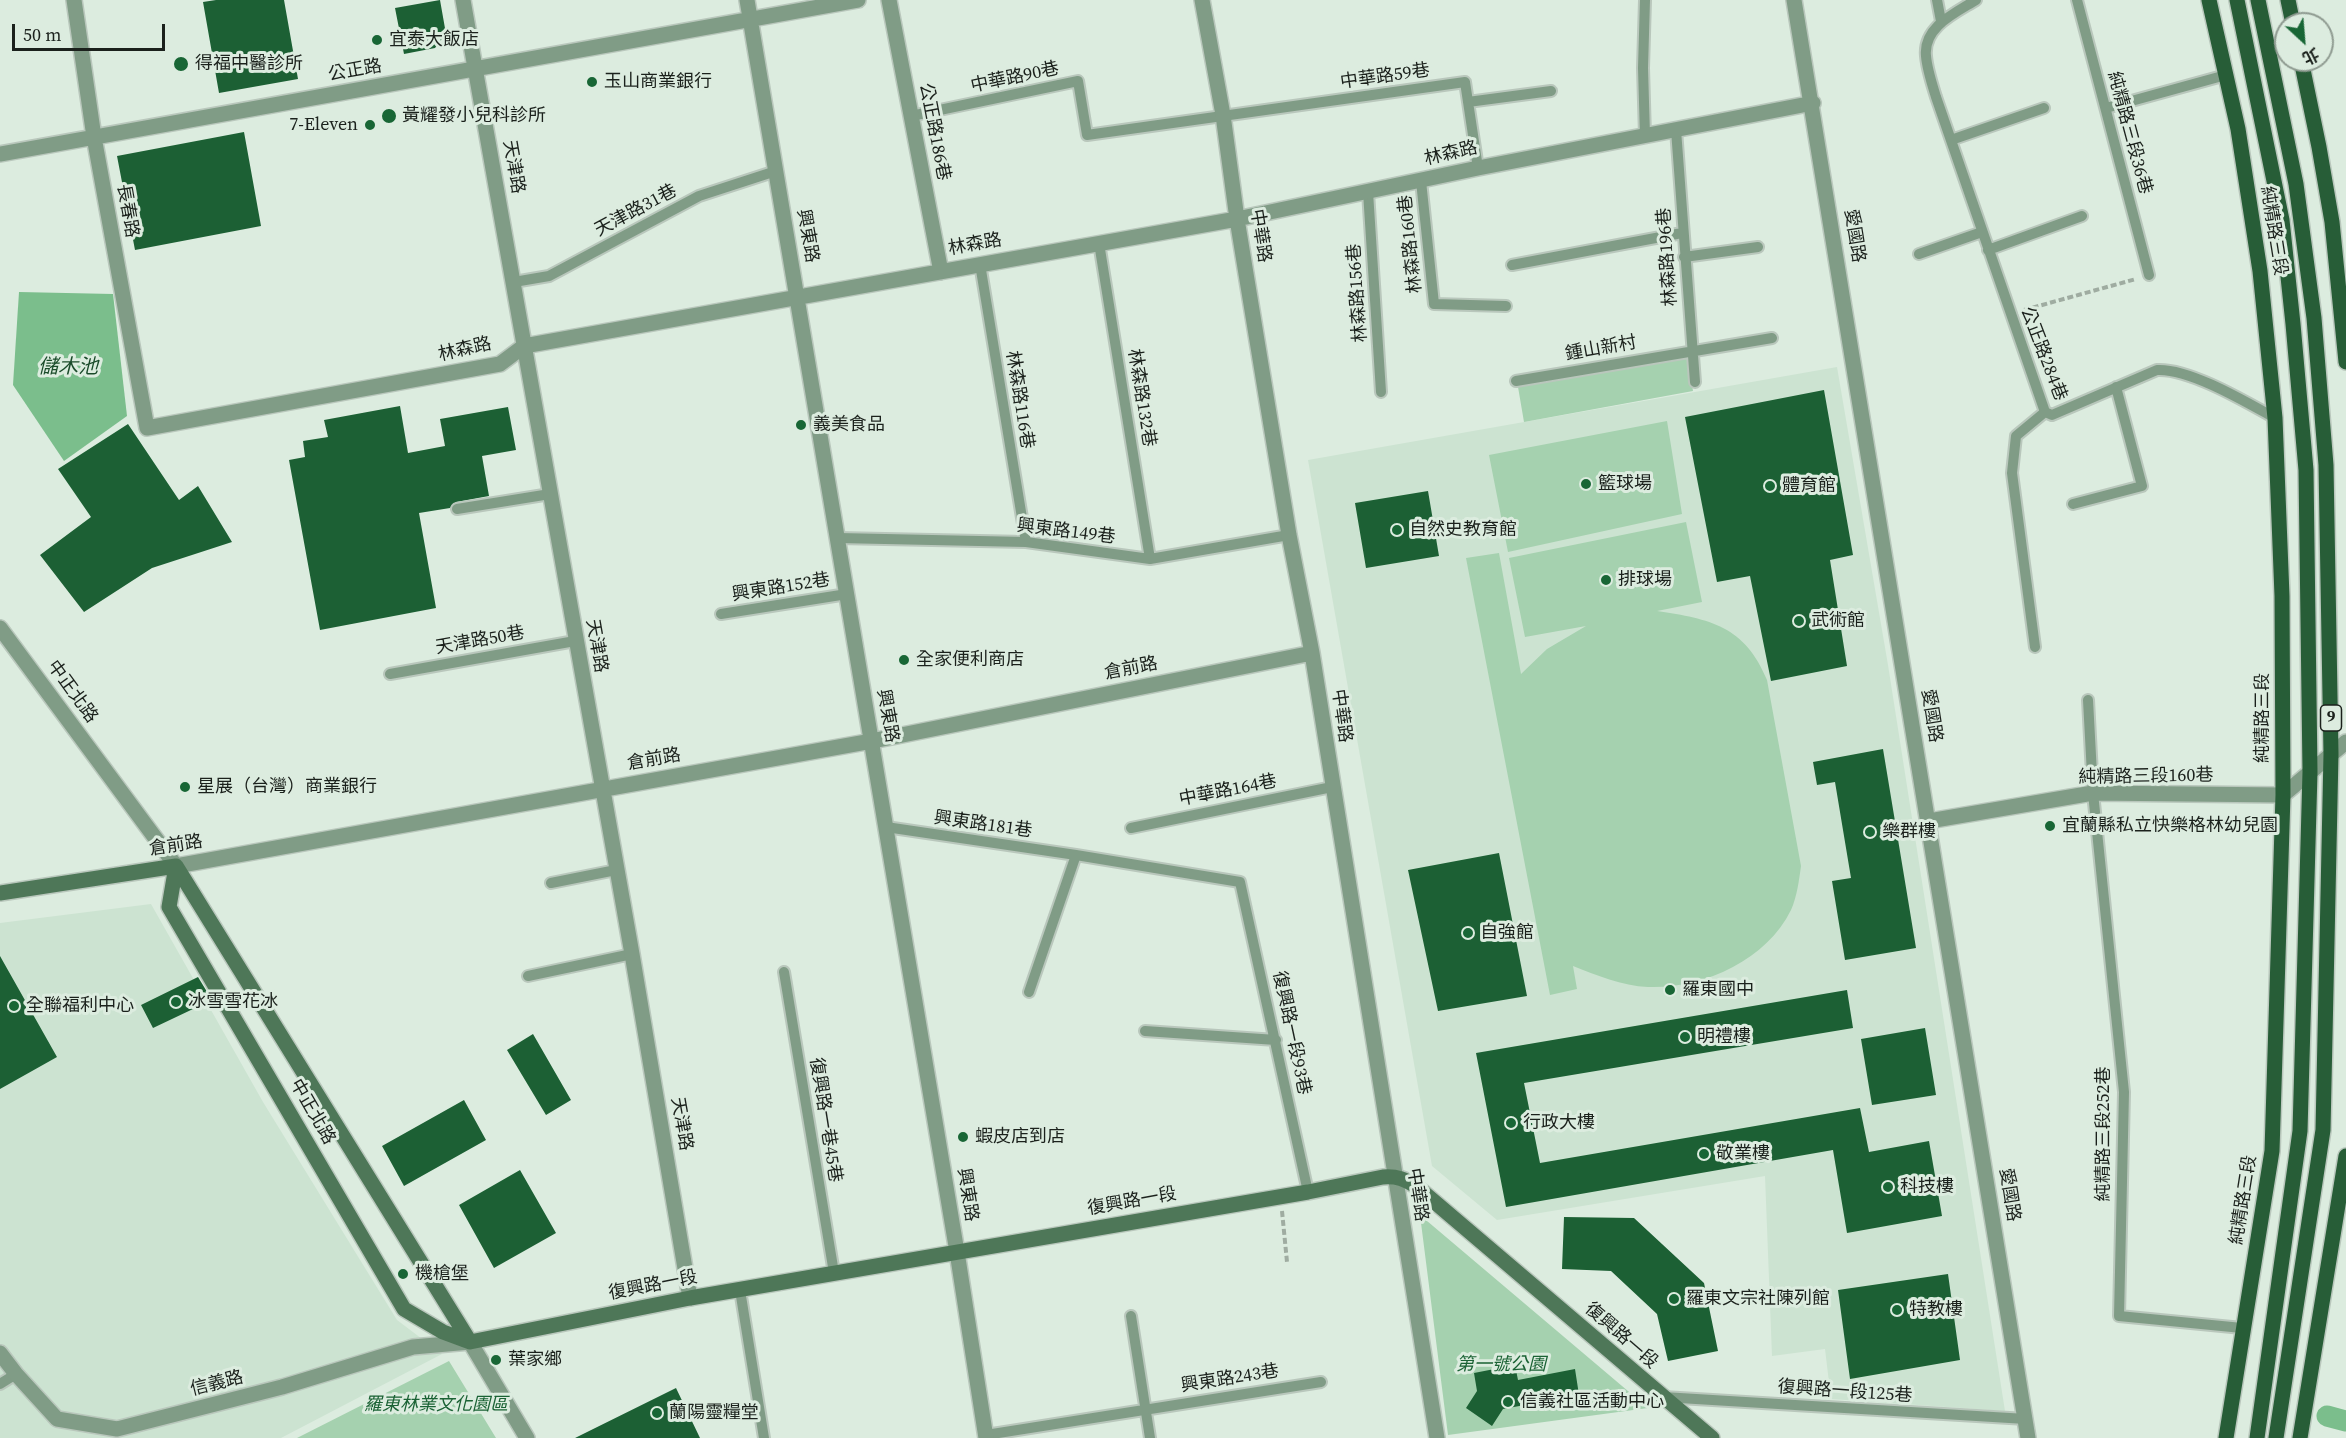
<!DOCTYPE html>
<html>
<head>
<meta charset="utf-8">
<style>
  body { margin:0 }
  #map { position:relative; width:2346px; height:1438px; overflow:hidden; background:#dcecdf; font-family:"Source Serif 4","Noto Sans TC",serif }
  canvas { display:block }
  .north { position:absolute; left:2274px; top:12px; width:60px; height:60px; box-sizing:border-box; background:#dcecdf; border:2px solid #8f9b91; border-radius:50%; rotate:154deg; font-size:16px; font-weight:700; line-height:24px; text-align:center; color:#1b211c }
  .north::after { content:''; display:block; margin:auto; width:21px; height:27px; background:#186635; clip-path:polygon(50% 0,100% 100%,50% 72%,0 100%) }
  .scale { position:absolute; left:12px; top:24px; width:153px; height:27px; box-sizing:border-box; border:3px solid #1b211c; border-top:0; padding-left:8px; font-size:18px; line-height:21px; white-space:nowrap; color:#1b211c; -webkit-text-stroke:4px #dcecdf; paint-order:stroke }
</style>
</head>
<body>
<div id="map">
<canvas width="2346" height="1438"></canvas>
<div class="north">北</div>
<div class="scale">50 m</div>
</div>
<script>
const c = document.querySelector('canvas').getContext('2d');
c.lineJoin = 'round';
function fillPath(path, color) {
  c.fillStyle = color;
  c.fill(path, 'evenodd');
}
function strokePath(path, color, width, dash) {
  c.strokeStyle = color;
  c.lineWidth = width;
  c.lineCap = dash ? 'butt' : 'round';
  c.setLineDash(dash || []);
  c.stroke(path);
}
function label(font, color, halo, rows, align = 'center') {
  c.font = font + ' "Source Serif 4","Noto Sans TC",serif';
  c.lineWidth = 6;
  c.setLineDash([]);
  c.textBaseline = 'middle';
  c.strokeStyle = halo;
  c.fillStyle = color;
  for (const [text, x, y, turn = 0] of rows) {
    c.save();
    c.translate(x, y);
    c.rotate((+turn || 0) * Math.PI / 180);
    c.textAlign = isNaN(turn) ? turn : align;
    if (halo) c.strokeText(text, 0, 0);
    c.fillText(text, 0, 0);
    c.restore();
  }
}
fillPath(new Path2D(`
  M1837,367L1888,665L2005,1411L1831,1399L1825,1349L1772,1356L1765,1176L1497,1220L1432,1166L1308,460Z
  M151,904L263,1102L397,1320L442,1354L281,1438H0V923Z`), '#cce3d1');
fillPath(new Path2D(`
  M1687,357L1693,391L1524,422L1518,387Z
  M1667,421L1682,514L1508,552L1489,455Z
  M1686,522L1702,602L1657,611C1710,619 1745,626 1767,680L1801,866C1799,880 1797,897 1791,910C1766,961 1702,989 1648,987C1622,986 1596,975 1573,966L1577,989L1550,995L1466,558L1499,553L1521,674L1547,649L1586,626L1525,637L1509,558Z
  M1420,1215L1648,1408L1448,1435Z
  M449,1361L496,1438H297Z`), '#a5d1af');
fillPath(new Path2D(`
  M19,292L113,294L127,416L64,461L13,385Z`), '#7bbe8c');
strokePath(new Path2D(`
  M2327,1416L2346,1421`), '#7bbe8c', 21);
fillPath(new Path2D(`
  M216,0H284L298,79L219,93L203,2Z
  M440,0L446,34L435,48L404,54L395,8Z
  M244,132L261,226L135,250L117,156Z
  M1824,390L1853,555L1830,560L1847,666L1771,681L1750,576L1717,582L1685,417Z
  M400,406L408,453L445,446L440,419L508,407L516,450L482,456L489,496L456,502L450,508L419,513L436,608L320,630L289,460L305,457L303,441L328,437L324,420Z
  M128,424L179,500L198,486L232,542L152,568L84,612L40,555L91,517L58,469Z
  M1428,491L1439,556L1366,568L1355,503Z
  M1883,749L1916,948L1845,960L1832,881L1851,878L1835,782L1817,785L1813,762Z
  M1499,853L1527,996L1438,1011L1408,870Z
  M0,956L57,1057L0,1089Z
  M198,977L212,1000L153,1028L141,1005Z
  M1847,990L1853,1028L1524,1083L1540,1163L1860,1108L1869,1152L1929,1141L1942,1216L1847,1233L1833,1150L1506,1207L1476,1053Z
  M1925,1028L1936,1095L1872,1105L1861,1039Z
  M533,1034L571,1100L546,1115L507,1050Z
  M464,1100L486,1140L404,1186L382,1146Z
  M520,1170L556,1233L494,1268L459,1205Z
  M1564,1217L1634,1218L1704,1283L1718,1351L1668,1361L1657,1314L1611,1271L1562,1269Z
  M1948,1274L1960,1360L1850,1379L1838,1290Z
  M1515,1365L1518,1380L1575,1369L1579,1395L1503,1409L1492,1426L1466,1408L1477,1391L1474,1373Z
  M676,1388L700,1438H575Z`), '#1c6034');
const service = new Path2D(`
  M1645,0L1643,68L1645,136
  M1937,0L1941,21
  M1976,0C1955,13 1923,27 1926,56C1927,69 1932,84 1936,97L2045,412L2052,415L2157,370C2189,368 2246,402 2275,418
  M2077,0L2149,275
  M1468,102L1551,91
  M2106,108L2226,75
  M911,116L1078,81L1087,135L1465,82L1478,168
  M1676,130L1695,382
  M1951,140L2044,108
  M1421,181L1434,304L1506,306
  M1368,192L1381,392
  M1099,243L1150,559
  M1988,250L2082,216
  M1919,254L1982,232
  M1684,257L1758,247
  M980,264L1026,542
  M1512,265L1682,233
  M514,282L549,276L699,196L776,171
  M1516,381L1772,338
  M2073,504L2142,486L2116,387
  M457,509L550,494
  M838,538L1026,542L1150,559L1289,535
  M721,614L847,594
  M2035,647L2012,473L2016,436L2045,412
  M390,674L575,641
  M2088,700L2093,793L2124,1092L2119,1316L2242,1328
  M886,827L1076,855L1240,882L1308,1192
  M1131,828L1332,787
  M551,883L616,870
  M784,972L834,1273
  M528,976L632,954
  M1029,992L1076,855
  M1145,1031L1276,1040
  M740,1290L764,1438
  M1131,1316L1150,1438
  M0,1384L16,1374
  M1663,1397L2026,1419
  M986,1435L1321,1382`);
const minor = new Path2D(`
  M74,0L94,137L147,428L500,364L524,346L1237,219L1478,168L1813,103
  M463,0L632,954L690,1298
  M747,0L957,1252L986,1438
  M889,0L941,272
  M1202,0L1223,115L1237,219L1289,535L1312,653L1437,1438
  M1794,0L2028,1438
  M0,154L858,0
  M0,628L176,866L872,741L1312,653
  M1929,821L2093,793L2283,795L2346,742
  M0,1353L16,1374L57,1419L117,1429L282,1387L413,1347L470,1342L527,1438`);
const secondary = new Path2D(`
  M176,866L169,907L404,1309L443,1332L470,1342
  M176,866L470,1342
  M0,893L176,866
  M470,1342L690,1298L1308,1192L1383,1177C1397,1176 1405,1179 1417,1187L1712,1438`);
const primary = new Path2D(`
  M2209,0L2238,129L2260,271L2275,418L2282,596L2283,795L2272,1151L2226,1438
  M2237,0L2282,220L2293,324L2306,470L2310,772L2300,1131L2257,1438
  M2258,0L2296,184L2314,318L2326,465L2331,754L2323,1130L2276,1438
  M2288,0L2293,24
  M2301,60L2319,147L2332,222L2346,362
  M2300,1438L2346,1156`);
strokePath(service, '#b9c7bc', 14);
strokePath(minor, '#b9c7bc', 18);
strokePath(secondary, '#b9c7bc', 18);
strokePath(primary, '#b9c7bc', 18);
strokePath(new Path2D(`
  M2024,310L2136,279
  M1282,1211L1287,1262`), '#9faca1', 4, [6, 3]);
strokePath(service, '#809c86', 10);
strokePath(minor, '#809c86', 15);
strokePath(secondary, '#4e7758', 15);
strokePath(primary, '#275d37', 15);
for (const [x, y, r, color] of [
  [377,40,6,"#186635"],
  [181,64,8,"#186635"],
  [592,82,6,"#186635"],
  [389,116,8,"#186635"],
  [370,125,6,"#186635"],
  [801,425,6,"#186635"],
  [1586,484,6,"#186635"],
  [1770,486,6,"#186635"],
  [1397,530,6,"#186635"],
  [1606,580,6,"#186635"],
  [1799,621,6,"#186635"],
  [904,660,6,"#186635"],
  [185,787,6,"#186635"],
  [2050,826,6,"#186635"],
  [1870,832,6,"#186635"],
  [1468,933,6,"#186635"],
  [1670,990,6,"#186635"],
  [176,1002,6,"#186635"],
  [14,1006,6,"#186635"],
  [1685,1037,6,"#186635"],
  [1511,1123,6,"#186635"],
  [963,1137,6,"#186635"],
  [1704,1154,6,"#186635"],
  [1888,1187,6,"#186635"],
  [403,1274,6,"#186635"],
  [1674,1299,6,"#186635"],
  [1897,1310,6,"#186635"],
  [496,1360,6,"#186635"],
  [1508,1402,6,"#186635"],
  [657,1413,6,"#186635"]
]) {
  const dot = new Path2D();
  dot.arc(x, y, r, 0, 2 * Math.PI);
  c.fillStyle = color;
  c.fill(dot);
  strokePath(dot, '#dcecdf', 2);
}
for (const [x, y, w] of [
  [2331,718,21]
]) {
  const box = new Path2D();
  box.roundRect(x - w / 2, y - 13, w, 26, 4.5);
  c.fillStyle = '#dcecdf';
  c.fill(box);
  strokePath(box, '#1b211c', 1.5);
}
label('bold 16px', '#1b211c', null, [
  ["9",2331,718]
]);
label('18px', '#1b211c', '#dcecdf', [
  ["宜泰大飯店",389,40],
  ["得福中醫診所",195,64],
  ["玉山商業銀行",604,82],
  ["黃耀發小兒科診所",402,116],
  ["7-Eleven",358,125,"right"],
  ["義美食品",813,425],
  ["籃球場",1598,484],
  ["體育館",1782,486],
  ["自然史教育館",1409,530],
  ["排球場",1618,580],
  ["武術館",1811,621],
  ["全家便利商店",916,660],
  ["星展（台灣）商業銀行",197,787],
  ["宜蘭縣私立快樂格林幼兒園",2062,826],
  ["樂群樓",1882,832],
  ["自強館",1480,933],
  ["羅東國中",1682,990],
  ["冰雪雪花冰",188,1002],
  ["全聯福利中心",26,1006],
  ["明禮樓",1697,1037],
  ["行政大樓",1523,1123],
  ["蝦皮店到店",975,1137],
  ["敬業樓",1716,1154],
  ["科技樓",1900,1187],
  ["機槍堡",415,1274],
  ["羅東文宗社陳列館",1686,1299],
  ["特教樓",1909,1310],
  ["葉家鄉",508,1360],
  ["信義社區活動中心",1520,1402],
  ["蘭陽靈糧堂",669,1413]
], 'left');
label('18px', '#1b211c', '#dcecdf', [
  ["公正路",355,71,-10],
  ["中華路59巷",1385,77,-8],
  ["中華路90巷",1015,78,-12],
  ["公正路186巷",934,132,79],
  ["純精路三段36巷",2129,133,75],
  ["林森路",1451,154,-13],
  ["天津路",513,167,80],
  ["長春路",127,211,80],
  ["天津路31巷",636,211,-28],
  ["純精路三段",2273,231,81],
  ["興東路",807,236,80],
  ["中華路",1260,236,81],
  ["愛國路",1854,236,81],
  ["林森路160巷",1411,244,-96],
  ["林森路",975,245,-10],
  ["林森路196巷",1668,257,-94],
  ["林森路156巷",1358,293,-94],
  ["鍾山新村",1601,349,-10],
  ["林森路",465,350,-13],
  ["公正路284巷",2043,354,69],
  ["林森路132巷",1141,398,81],
  ["林森路116巷",1019,400,81],
  ["興東路149巷",1066,532,7],
  ["興東路152巷",781,588,-9],
  ["天津路50巷",480,641,-10],
  ["天津路",596,646,80],
  ["倉前路",1131,669,-11],
  ["中正北路",72,692,54],
  ["興東路",887,716,80],
  ["中華路",1341,716,82],
  ["愛國路",1931,716,81],
  ["純精路三段",2263,718,-90],
  ["倉前路",654,760,-10],
  ["純精路三段160巷",2146,777,-1],
  ["中華路164巷",1228,791,-11],
  ["興東路181巷",983,825,8],
  ["倉前路",176,846,-9],
  ["復興路一段93巷",1291,1033,78],
  ["中正北路",312,1112,60],
  ["復興路一巷45巷",825,1120,81],
  ["天津路",681,1124,80],
  ["純精路三段252巷",2104,1134,-90],
  ["興東路",967,1195,81],
  ["中華路",1417,1195,81],
  ["愛國路",2009,1195,81],
  ["純精路三段",2244,1200,-81],
  ["復興路一段",1132,1202,-10],
  ["復興路一段",653,1286,-11],
  ["復興路一段",1621,1336,41],
  ["興東路243巷",1230,1379,-9],
  ["信義路",217,1384,-14],
  ["復興路一段125巷",1845,1392,4]
]);
label('italic 18px', '#1a6234', '#dcecdf', [
  ["第一號公園",1501,1365],
  ["羅東林業文化園區",436,1405]
]);
label('italic 20px', '#1a4b2a', '#dcecdf', [
  ["儲木池",68,368]
]);
</script>
</body>
</html>
